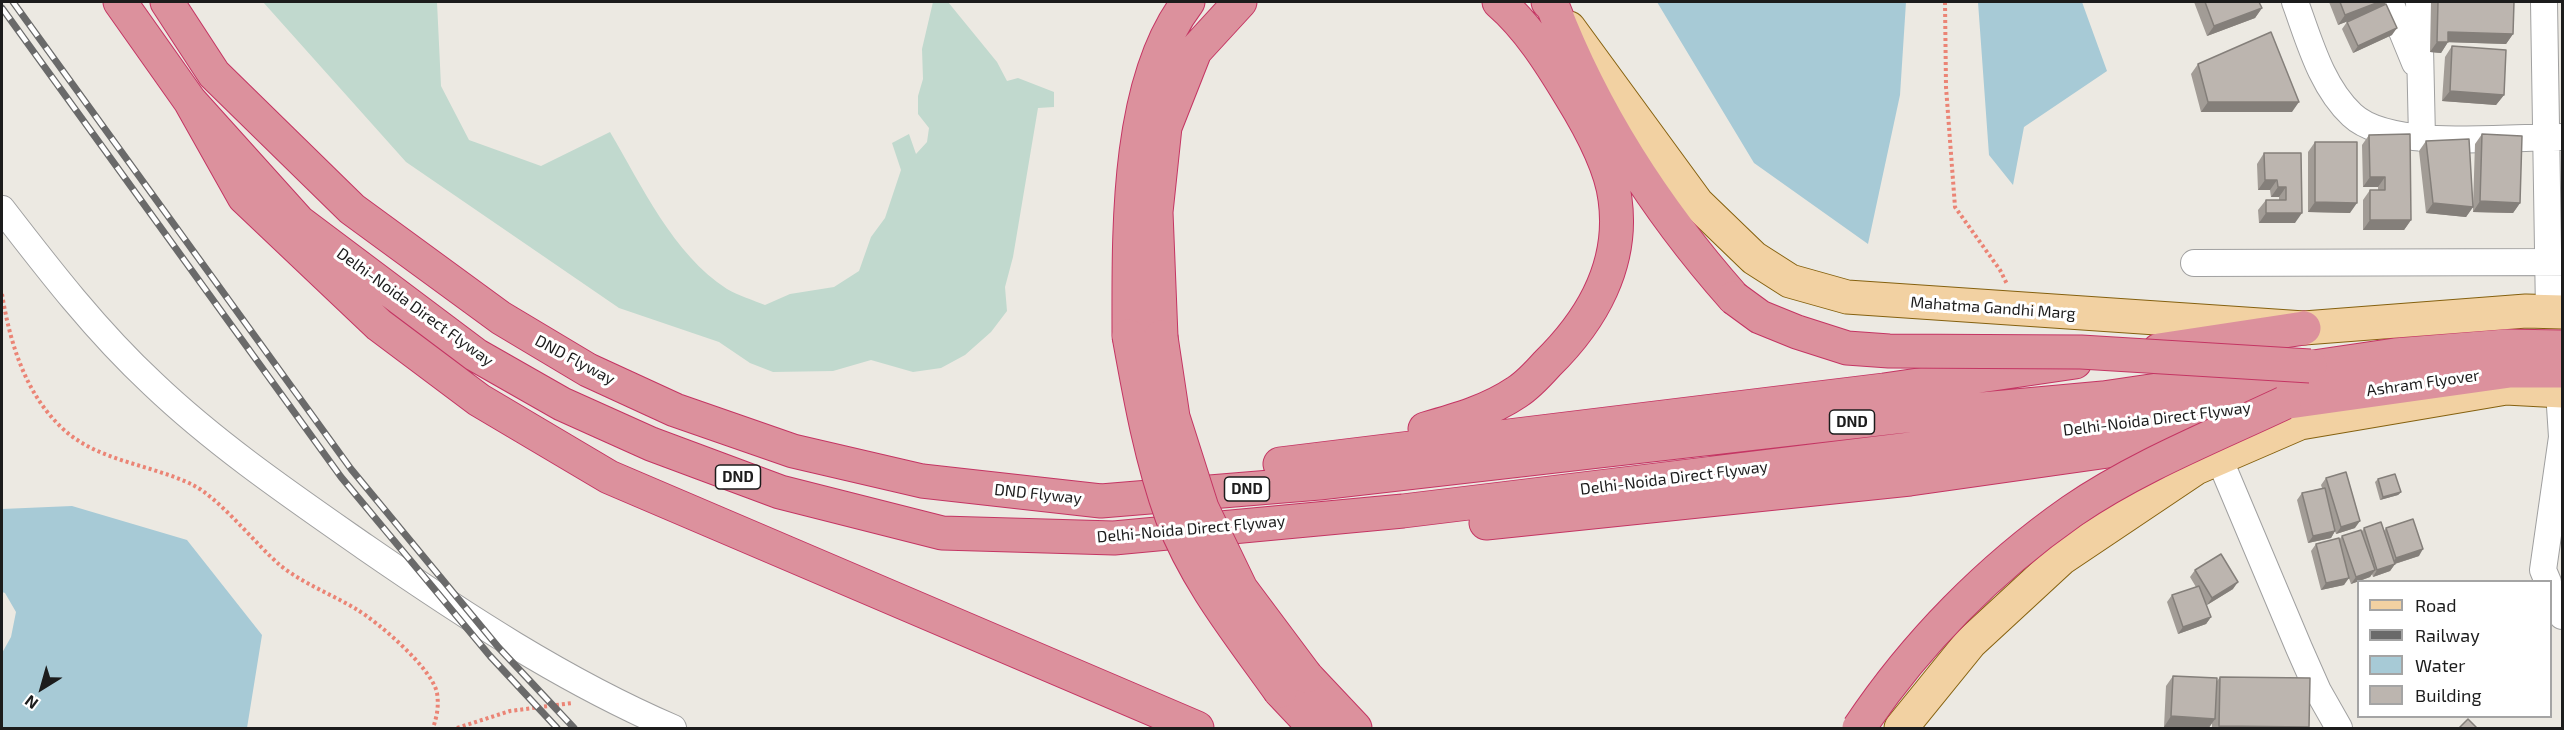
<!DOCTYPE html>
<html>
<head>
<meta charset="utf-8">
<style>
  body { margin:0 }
  #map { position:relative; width:2564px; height:730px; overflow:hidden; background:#ece9e2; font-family:"Exo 2",sans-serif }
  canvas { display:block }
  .frame { position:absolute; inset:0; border:3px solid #1c1c1c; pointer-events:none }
  .legend { position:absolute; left:2357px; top:580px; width:195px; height:138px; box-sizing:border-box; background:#fff; border:2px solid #a4a4a4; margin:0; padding:8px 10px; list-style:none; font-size:18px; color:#1c1c1c }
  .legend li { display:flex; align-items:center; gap:12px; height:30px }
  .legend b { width:30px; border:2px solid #a4a4a4 }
  .north { position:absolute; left:12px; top:658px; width:60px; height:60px; -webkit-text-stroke:4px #fff; paint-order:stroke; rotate:217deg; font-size:16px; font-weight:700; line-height:24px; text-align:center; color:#1c1c1c }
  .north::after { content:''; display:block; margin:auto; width:21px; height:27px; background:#1c1c1c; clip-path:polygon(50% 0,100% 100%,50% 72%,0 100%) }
</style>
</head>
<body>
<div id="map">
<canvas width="2564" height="730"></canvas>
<div class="frame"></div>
<ul class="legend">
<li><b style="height:8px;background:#f2d1a2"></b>Road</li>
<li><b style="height:8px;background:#6a6a6a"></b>Railway</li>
<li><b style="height:16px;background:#a7cad6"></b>Water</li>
<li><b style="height:16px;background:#bcb5af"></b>Building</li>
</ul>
<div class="north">N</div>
</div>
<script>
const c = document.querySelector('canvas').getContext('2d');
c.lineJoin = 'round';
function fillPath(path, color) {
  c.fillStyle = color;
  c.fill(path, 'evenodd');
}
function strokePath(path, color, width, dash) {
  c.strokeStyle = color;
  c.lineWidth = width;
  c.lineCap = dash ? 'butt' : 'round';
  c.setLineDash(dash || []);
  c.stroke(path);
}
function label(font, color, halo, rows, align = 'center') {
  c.font = font + ' "Exo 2",sans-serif';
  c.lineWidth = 6;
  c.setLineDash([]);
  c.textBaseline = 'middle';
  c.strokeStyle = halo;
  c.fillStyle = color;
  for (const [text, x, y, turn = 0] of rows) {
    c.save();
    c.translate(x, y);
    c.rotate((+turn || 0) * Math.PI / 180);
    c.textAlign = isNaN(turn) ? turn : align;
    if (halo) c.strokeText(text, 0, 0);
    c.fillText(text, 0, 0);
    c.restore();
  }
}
fillPath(new Path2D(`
  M263,2H437L441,86L469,140L541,166L610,132C642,186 673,254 727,289C739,296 753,300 765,305L790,294L834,287L859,271L871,237L885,218L901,170L892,143L909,134L916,154L927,142L929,128L918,114V96L923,79L922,49L933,2H948L997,62L1007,81L1018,78L1054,92V107L1038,108L1013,257L1005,287L1007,311L991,332L965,355L941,368L913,372L871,360L833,371L773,372L750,363L719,342L619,308L406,162Z`), '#c1d9ce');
fillPath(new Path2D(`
  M1657,2H1906L1900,95L1868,244L1754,163Z
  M1978,2H2082L2107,71L2024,127L2013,185L1989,155Z
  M72,506L187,540L262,635L247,728H2V653L11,637L16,612L5,593L2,592V509Z`), '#a7cad6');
const minor = new Path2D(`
  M2295,2C2309,40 2321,86 2352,115C2390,151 2510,137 2562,137
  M2390,2L2415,63
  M2419,2L2422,138
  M2544,2L2549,312
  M2,209C49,270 96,331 153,384C217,445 292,496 365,547C462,614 564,681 673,728
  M2194,263L2562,262
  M2219,458L2299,648L2318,691L2339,728
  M2548,582L2543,570L2562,437L2559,391
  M2550,588L2562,616`);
const major = new Path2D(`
  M1569,28L1697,203L1754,258L1790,281L1847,297L2304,328L2526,311L2562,312
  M1901,728L1970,643L2062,558L2196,468L2300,423L2506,388L2562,391`);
const highway = new Path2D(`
  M120,2L190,101L244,197L379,325L479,400L609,477L1197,728
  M167,2L214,74L352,209L501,318L588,370L675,410L793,451L922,481L1101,501L1319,483L1895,417L2103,398L2395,355L2506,346L2562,347
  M1548,2L1553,7C1595,116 1657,211 1734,298
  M190,101L299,222L476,355L562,404L651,444L780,492L942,533L1114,538L1403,511L2238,409L2510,371H2562
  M1129,336C1129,235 1125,84 1188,2
  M1161,337L1156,212L1165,127L1195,51L1240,2
  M2159,350L2304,328
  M1425,429C1457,420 1489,411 1517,392C1528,385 1538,374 1547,364C1592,320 1624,264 1615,199C1611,165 1588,124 1570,95C1550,62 1528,27 1499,2
  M1280,464L1884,390L2075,362
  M1486,523L1910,479L2200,438
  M1306,676L1355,728
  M1280,691L1315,728`);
strokePath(minor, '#a0a0a0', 28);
strokePath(major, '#85610f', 35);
strokePath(highway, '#c43563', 35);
strokePath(new Path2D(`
  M1945,2L1946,87L1955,207L2000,270L2007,284
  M2,294C10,343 25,393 62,428C97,461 149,464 191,484C220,498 255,544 281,566C304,584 331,594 356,609C378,622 432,668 437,693C439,706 437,716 433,728
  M457,728L510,711L572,703`), '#eb8475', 4, [3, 3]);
strokePath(minor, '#fff', 26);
strokePath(major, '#f2d1a2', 33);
strokePath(highway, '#dc919d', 33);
const rail = new Path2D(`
  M13,2L351,469L499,648L574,728
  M2,8L341,477L490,656L557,728`);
strokePath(rail, '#6a6a6a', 7);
strokePath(rail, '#fff', 4.5, [14]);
const highwayBridge = new Path2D(`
  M1734,298L1760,317L1797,332L1847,348L1889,351L2081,352L2310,366
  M1129,336C1140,397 1151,459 1172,517C1196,581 1241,636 1280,691
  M1161,337L1173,417L1202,508L1241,589L1306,676
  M1859,728C1915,644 1989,569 2072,511C2136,467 2214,436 2284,403`);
strokePath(highwayBridge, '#c43563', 35, []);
strokePath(highwayBridge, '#dc919d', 33);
fillPath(new Path2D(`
  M2194,2H2259L2262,8L2255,18L2207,36Z
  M2329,2H2386L2384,5L2392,35L2353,53L2342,29L2347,22L2358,17L2338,25Z
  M2431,2H2514L2513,34L2506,44L2448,42L2441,53L2430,52Z
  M2452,46L2504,95L2496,105L2442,101L2445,57Z
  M2198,64L2292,112H2201L2191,74Z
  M2482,134L2520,203L2513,213L2473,212V207L2466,217L2426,213L2419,151L2426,141L2473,206L2475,144Z
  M2369,135L2411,220L2404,230H2363V200L2370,190H2378V187H2363L2362,145Z
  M2315,142L2350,213L2308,212V152Z
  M2264,153H2301L2295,223H2259L2258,210L2266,200H2279V197H2271L2270,190H2258L2257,164Z
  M2326,478L2355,528L2336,534L2335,531L2331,538L2308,543L2297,500L2302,493L2322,488L2321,485Z
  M2378,479L2401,492L2398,495L2380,500L2375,482Z
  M2364,528L2384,531L2386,528L2419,556L2395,564L2390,571L2373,577L2372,574L2370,577L2351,584L2347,573L2344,585L2321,590L2311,551L2316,544L2339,540L2342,536L2362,531Z
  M2195,570L2233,589L2207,605L2205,602L2211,617L2206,624L2178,634L2167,602L2172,595L2196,587L2190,577Z
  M2173,676L2217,681L2220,677L2308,729H2212V723L2208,729L2164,727L2166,686Z`), '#a29c96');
fillPath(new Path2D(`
  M2379,2H2386L2382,8L2338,25L2345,15Z
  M2262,8L2255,18L2207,36L2214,26Z
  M2397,28L2392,35L2353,53L2358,46Z
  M2448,32L2513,34L2506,44L2441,42Z
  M2437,42H2448L2441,53L2430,52Z
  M2450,91L2504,95L2496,105L2442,101Z
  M2208,102H2299L2292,112H2201Z
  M2370,177H2385L2378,187H2363Z
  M2265,180H2277L2270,190H2258Z
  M2278,187H2286L2279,197H2271Z
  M2480,201L2520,203L2513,213L2473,212Z
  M2315,202L2357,203L2350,213L2308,212Z
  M2433,203L2473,207L2466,217L2426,213Z
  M2266,213H2302L2295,223H2259Z
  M2370,220H2411L2404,230H2363Z
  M2401,492L2398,495L2380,500L2383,497Z
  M2360,521L2355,528L2336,534L2341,527Z
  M2335,531L2331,538L2308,543L2313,536Z
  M2423,549L2419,556L2391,565L2396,558Z
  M2395,564L2390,571L2373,577L2377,570Z
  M2375,570L2370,577L2351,584L2356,577Z
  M2349,578L2344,585L2321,590L2326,583Z
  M2238,582L2233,589L2207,605L2212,598Z
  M2211,617L2206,624L2178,634L2183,627Z
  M2171,716L2215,719L2208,729L2164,727Z
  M2219,726L2309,727L2308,729H2217Z`), '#847f7a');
const building = new Path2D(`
  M2205,2H2259L2262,8L2214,26Z
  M2340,2H2379L2345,15Z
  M2438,2H2514L2513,34L2448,32V42H2437Z
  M2386,4L2397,28L2358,46L2347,22Z
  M2271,32L2299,102H2208L2198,64Z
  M2452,46L2506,50L2504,95L2450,91Z
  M2410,134L2411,220H2370V190H2385V177H2370L2369,135Z
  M2482,134L2522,136L2520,203L2480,201Z
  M2469,139L2473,207L2433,203L2426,141Z
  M2315,142H2357V203L2315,202Z
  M2264,153H2301L2302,213H2266V200H2286V187H2278L2277,180H2265Z
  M2346,472L2360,521L2341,527L2326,478Z
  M2395,474L2401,492L2383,497L2378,479Z
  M2325,488L2335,531L2313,536L2302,493Z
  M2413,519L2423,549L2396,558L2386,528Z
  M2381,522L2395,564L2377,570L2364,528Z
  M2361,530L2375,570L2356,577L2342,536Z
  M2339,538L2349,578L2326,583L2316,544Z
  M2221,554L2238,582L2212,598L2195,570Z
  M2199,586L2211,617L2183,627L2172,595Z
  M2173,676L2217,678L2215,719L2171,716Z
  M2220,677L2310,678L2309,727L2219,726Z
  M2468,719L2478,729H2458Z`);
fillPath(building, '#bcb5af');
strokePath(building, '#847f7a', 1.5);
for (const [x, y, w] of [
  [1852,422,45],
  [738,477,45],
  [1247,489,45]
]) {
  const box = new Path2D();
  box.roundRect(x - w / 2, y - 12, w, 24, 4.5);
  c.fillStyle = '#fff';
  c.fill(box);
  strokePath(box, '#1c1c1c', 1.5);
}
label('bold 15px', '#1c1c1c', null, [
  ["DND",1852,422],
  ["DND",738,477],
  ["DND",1247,489]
]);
label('16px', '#1c1c1c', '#fff', [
  ["Delhi-Noida Direct Flyway",415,307,36],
  ["Mahatma Gandhi Marg",1993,308,4],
  ["DND Flyway",575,360,28],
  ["Ashram Flyover",2423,383,-8],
  ["Delhi-Noida Direct Flyway",2157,419,-7],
  ["Delhi-Noida Direct Flyway",1674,478,-7],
  ["DND Flyway",1038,494,6],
  ["Delhi-Noida Direct Flyway",1191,529,-5]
]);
</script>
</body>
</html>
